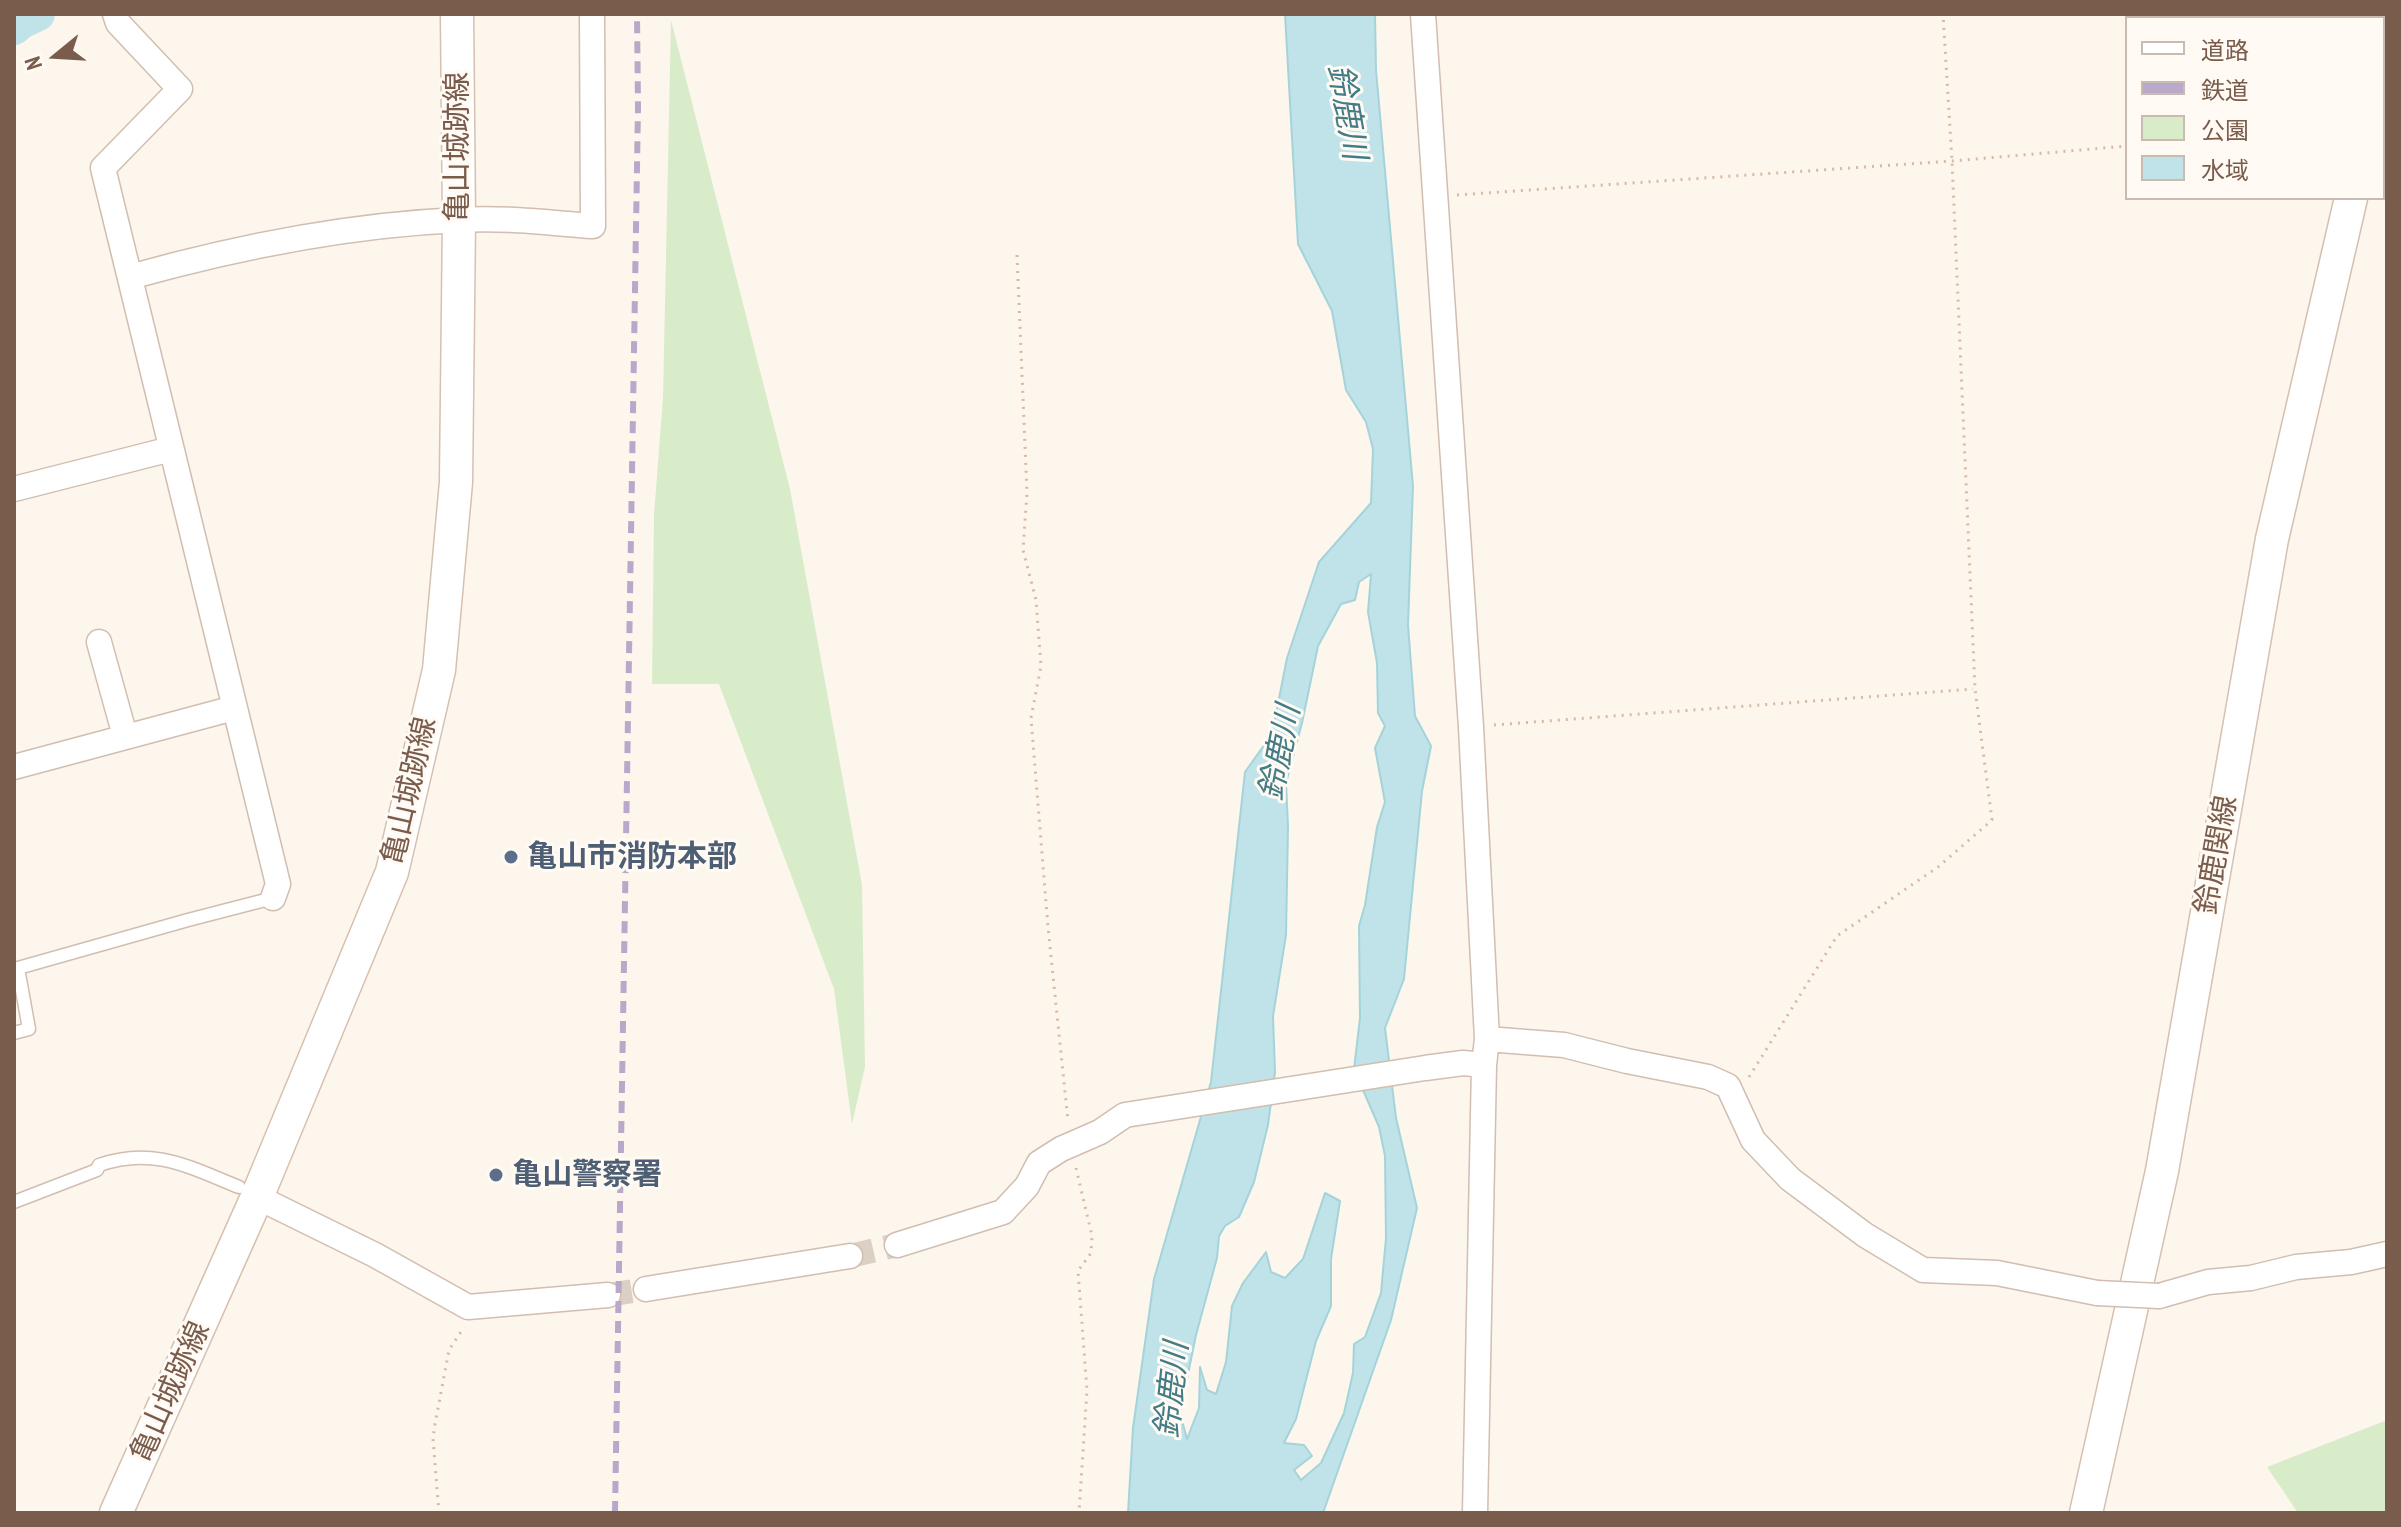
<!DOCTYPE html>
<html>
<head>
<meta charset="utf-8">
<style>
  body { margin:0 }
  #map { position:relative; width:2401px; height:1527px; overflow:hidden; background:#fdf6ec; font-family:"PT Sans Narrow","Noto Sans JP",sans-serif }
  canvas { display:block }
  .frame { position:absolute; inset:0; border:16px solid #7a5c4d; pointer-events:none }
  .legend { position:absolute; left:2125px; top:16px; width:260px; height:184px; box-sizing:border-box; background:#fffaf3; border:2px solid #cabbb1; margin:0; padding:10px 14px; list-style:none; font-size:24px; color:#7a5c4d }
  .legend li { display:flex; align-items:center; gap:16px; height:40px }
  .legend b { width:40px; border:2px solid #cabbb1 }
  .north { position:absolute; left:16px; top:16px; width:80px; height:80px; -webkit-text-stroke:6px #fffaf3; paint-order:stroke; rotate:252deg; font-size:22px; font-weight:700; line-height:32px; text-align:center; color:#7a5c4d }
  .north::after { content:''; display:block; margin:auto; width:28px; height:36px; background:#7a5c4d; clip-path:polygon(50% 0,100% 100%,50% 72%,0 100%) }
</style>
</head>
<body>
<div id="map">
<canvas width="2401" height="1527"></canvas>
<div class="frame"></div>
<ul class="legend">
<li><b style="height:10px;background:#fff"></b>道路</li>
<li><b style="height:10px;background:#b9a8c9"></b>鉄道</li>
<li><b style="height:22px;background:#d8ecc9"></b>公園</li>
<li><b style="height:22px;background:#bfe3e8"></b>水域</li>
</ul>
<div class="north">N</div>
</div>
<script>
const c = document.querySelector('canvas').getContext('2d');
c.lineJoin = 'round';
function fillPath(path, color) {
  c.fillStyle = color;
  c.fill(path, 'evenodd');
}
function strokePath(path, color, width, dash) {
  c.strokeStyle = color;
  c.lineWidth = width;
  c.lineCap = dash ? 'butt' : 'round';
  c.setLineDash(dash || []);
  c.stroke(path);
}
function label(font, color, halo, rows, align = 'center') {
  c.font = font + ' "PT Sans Narrow","Noto Sans JP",sans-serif';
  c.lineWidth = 6;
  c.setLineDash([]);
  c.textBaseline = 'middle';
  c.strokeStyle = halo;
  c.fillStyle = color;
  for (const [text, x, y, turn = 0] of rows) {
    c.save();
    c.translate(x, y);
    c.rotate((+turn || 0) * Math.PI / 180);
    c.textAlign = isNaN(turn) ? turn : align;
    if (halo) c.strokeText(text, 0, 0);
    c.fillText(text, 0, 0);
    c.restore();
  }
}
fillPath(new Path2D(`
  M671,20L790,489L862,885L865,1067L852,1124L834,989L719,684H652L654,515L663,398Z
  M2387,1420V1513H2298L2267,1467Z`), '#d8ecc9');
const water = new Path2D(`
  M1285,14H1375L1376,70L1413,486L1408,625L1415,716L1431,746L1422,791L1404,979L1385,1028L1396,1118L1417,1208L1391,1320L1323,1513H1128L1133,1428L1154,1279L1211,1082L1245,772L1272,734L1287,658L1319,562L1371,503L1373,449L1366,422L1346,390L1332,311L1298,244ZM1371,574L1368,612L1377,663L1378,713L1385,726L1375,748L1385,802L1377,827L1365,905L1359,926L1360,1018L1354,1069L1379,1127L1385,1156L1386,1238L1381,1293L1365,1337L1354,1344L1353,1373L1344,1413L1321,1463L1301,1480L1294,1470L1312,1456L1304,1445L1284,1443L1296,1419L1316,1341L1331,1306V1259L1340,1201L1325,1193L1303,1259L1285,1278L1271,1272L1266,1252L1243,1283L1232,1306L1226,1362L1216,1394L1207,1390L1200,1367L1199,1408L1187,1439L1180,1413L1196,1335L1217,1258L1219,1236L1225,1226L1239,1217L1254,1182L1268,1125L1275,1072L1273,1016L1286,935L1288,826L1286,783L1302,723L1318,646L1341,604L1355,600L1359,582Z`);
fillPath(water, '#bfe3e8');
strokePath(water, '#a5d3da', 2);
strokePath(new Path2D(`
  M14,28L21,22L38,14`), '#bfe3e8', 34);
strokePath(new Path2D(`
  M850,1256L897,1245
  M608,1295L646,1289`), '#dcd0c4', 24, [24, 12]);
const lane = new Path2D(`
  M14,1033L29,1029L18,968L188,920L273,898
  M14,1202L97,1170L99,1165C153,1146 189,1167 239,1187`);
const street = new Path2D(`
  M115,14L118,23L180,89L103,168L278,884L273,898
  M1423,14L1471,727L1487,1039L1484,1065L1475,1513
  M130,277C237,247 348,225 459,220C504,217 549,223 593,226L592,14
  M14,489L171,449
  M99,642L125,736
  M14,767L234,708
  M1487,1039L1564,1045L1627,1061L1708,1077L1728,1086L1753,1140L1790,1179L1865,1235L1923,1270L1997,1273L2097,1293
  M257,1197L375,1255L468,1307L608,1295
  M897,1245L1003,1212L1027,1186L1039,1163L1061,1149L1100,1132L1125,1115L1425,1068L1463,1063L1484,1065
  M646,1289L850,1256
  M2159,1296L2208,1282L2251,1278L2296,1267L2351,1262L2387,1254`);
const secondary = new Path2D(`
  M2383,103L2387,98
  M116,1513L257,1197L392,872L439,670L456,482L459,220L457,14
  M2086,1513L2162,1171L2272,539L2351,198`);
strokePath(lane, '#d1beb0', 15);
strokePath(street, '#d1beb0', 27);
strokePath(secondary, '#d6c0b0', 35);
strokePath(new Path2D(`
  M1457,195L1952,161L2127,146
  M1017,255L1027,493L1023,550L1036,600L1041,666L1031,718L1048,927L1068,1121
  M1494,725L1973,689
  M1749,1077L1837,936L1938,867L1992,820L1975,689L1952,161L1943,14
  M1076,1168L1092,1236L1091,1253L1078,1271L1087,1390L1079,1513
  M439,1513L433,1439L435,1424L449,1350L464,1327`), '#d9b8a5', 3, [2, 6]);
strokePath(lane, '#fff', 12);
strokePath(street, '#fff', 24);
strokePath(secondary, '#fff', 32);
strokePath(new Path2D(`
  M615,1513L638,106L637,14`), '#b9a8c9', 6, [12, 8]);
const streetBridge = new Path2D(`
  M2097,1293L2159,1296`);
strokePath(streetBridge, '#d1beb0', 27, []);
strokePath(streetBridge, '#fff', 24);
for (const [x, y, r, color] of [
  [511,857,8,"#5c6f8a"],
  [496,1175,8,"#5c6f8a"]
]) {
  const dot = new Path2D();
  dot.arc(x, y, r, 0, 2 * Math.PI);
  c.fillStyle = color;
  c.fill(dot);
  strokePath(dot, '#fffaf3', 3);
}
label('30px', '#7a5c4d', '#fffaf3', [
  ["亀山城跡線",458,147,-90],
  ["亀山城跡線",410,791,-77],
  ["鈴鹿関線",2217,855,-80],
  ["亀山城跡線",171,1392,-66]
]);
label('bold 30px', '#4e5e75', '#fffaf3', [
  ["亀山市消防本部",527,857],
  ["亀山警察署",512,1175]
], 'left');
label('italic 32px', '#437c86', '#fffaf3', [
  ["鈴鹿川",1346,112,80],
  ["鈴鹿川",1281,753,-79],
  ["鈴鹿川",1173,1390,-84]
]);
</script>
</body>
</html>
